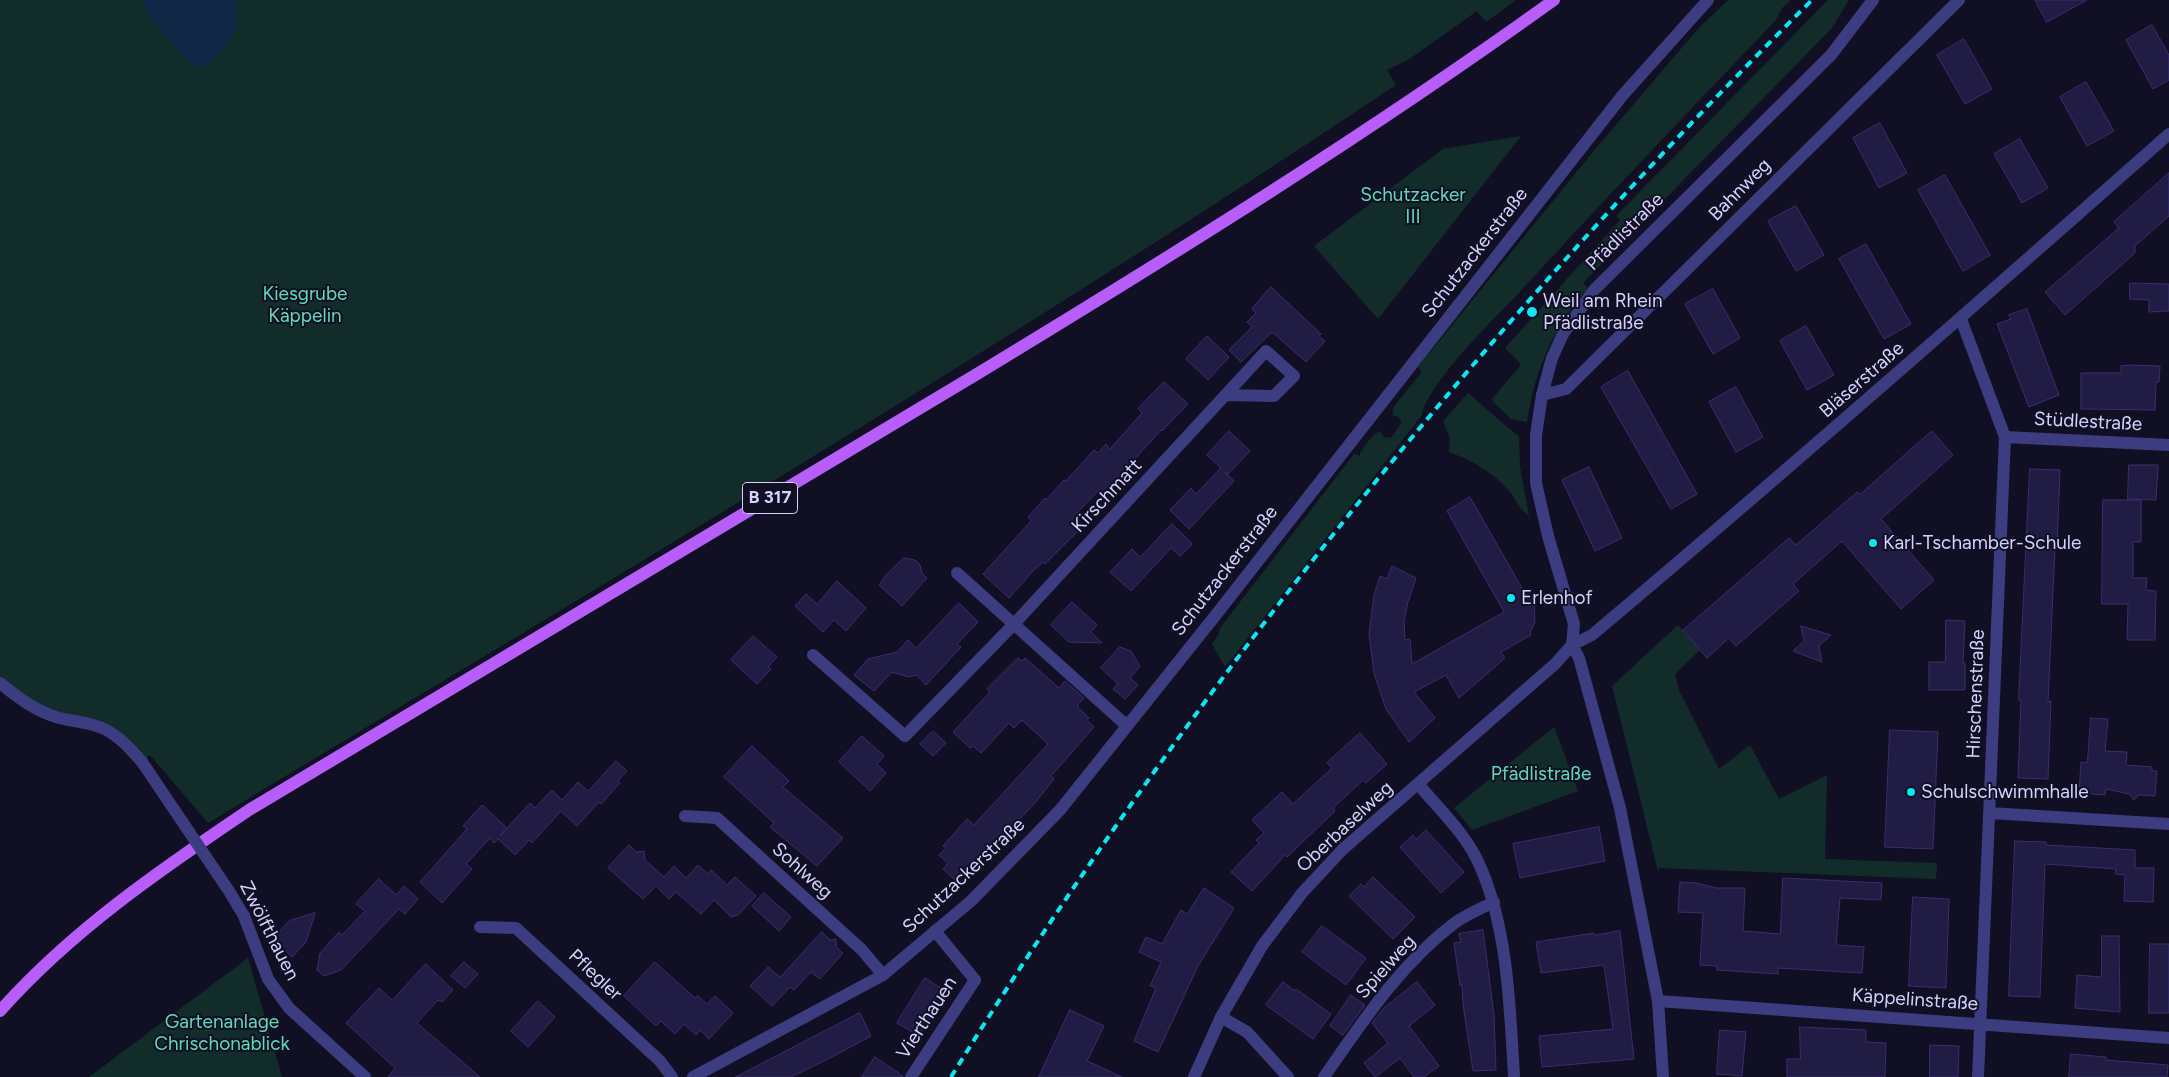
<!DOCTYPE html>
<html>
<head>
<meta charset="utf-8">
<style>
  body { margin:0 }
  canvas { display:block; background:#110f23 }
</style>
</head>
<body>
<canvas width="2169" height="1077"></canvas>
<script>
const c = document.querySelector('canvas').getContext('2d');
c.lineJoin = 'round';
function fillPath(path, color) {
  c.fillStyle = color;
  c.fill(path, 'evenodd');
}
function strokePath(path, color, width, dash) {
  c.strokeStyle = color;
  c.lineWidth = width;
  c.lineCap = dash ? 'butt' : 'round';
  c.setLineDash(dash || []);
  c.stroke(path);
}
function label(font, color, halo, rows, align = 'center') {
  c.font = font + ' Figtree,sans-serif';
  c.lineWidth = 4;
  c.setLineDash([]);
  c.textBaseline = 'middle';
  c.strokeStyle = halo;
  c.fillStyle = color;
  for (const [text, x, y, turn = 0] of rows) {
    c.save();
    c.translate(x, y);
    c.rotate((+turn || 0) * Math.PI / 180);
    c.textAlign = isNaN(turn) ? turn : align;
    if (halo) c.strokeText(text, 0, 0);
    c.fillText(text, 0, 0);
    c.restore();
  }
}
fillPath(new Path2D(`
  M0,0H1516L1486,22L1477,11L1408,60L1387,70L1396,85C1008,344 607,582 208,823L150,755L142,762L122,740L55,717L0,683Z
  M1728,0H1791L1782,8L1776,20C1688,112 1601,203 1515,297C1490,323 1429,382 1422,415L1225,667L1212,644L1218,636L1220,628L1354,454L1360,456V453C1366,445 1371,435 1380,431L1384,437L1391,438L1402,422L1398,417L1392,415L1394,406L1422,372L1418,367L1592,153L1697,30Z
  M1828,0H1849L1832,28L1583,283L1588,288C1553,329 1535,368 1527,422L1511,419L1493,402L1492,399L1520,366V363L1505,348L1620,220L1616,216Z
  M1521,136L1378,319L1314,246L1443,149Z
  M1468,393L1519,437L1520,467L1529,516C1521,511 1516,500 1510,492C1494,473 1472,460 1449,452L1450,438L1443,421Z
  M1678,625L1700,650L1675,674L1679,690L1719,769L1750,745L1779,799L1827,775L1825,859L1937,863L1936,879L1660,868L1658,871L1612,686Z
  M1554,727L1578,791L1472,830L1454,808Z
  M248,958L282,1077H89Z`), '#122c2a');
fillPath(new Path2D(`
  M142,0H235C244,29 226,51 204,67L192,66L150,18Z`), '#102746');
const building = new Path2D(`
  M2035,0H2087L2047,22Z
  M2152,25L2169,55V80L2153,89L2126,40Z
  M1964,39L1992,89L1965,104L1937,55Z
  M2086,82L2114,131L2087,146L2060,97Z
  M1880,123L1907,173L1879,188L1853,138Z
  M2020,139L2048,188L2022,203L1994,154Z
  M2169,173V216L2135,246V253L2065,315L2045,292L2119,228L2114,222Z
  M1945,175L1990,255L1963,271L1918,190Z
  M1796,206L1824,255L1796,271L1768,221Z
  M1866,244L1911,324L1884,339L1839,259Z
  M2130,283L2169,284V311L2149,312V300L2130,299Z
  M1271,287L1321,334L1319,336L1325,341L1306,362L1272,332L1241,362L1229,350L1252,327L1247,322L1256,313L1252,309Z
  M1713,289L1740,338L1713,354L1685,304Z
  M2027,309L2059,395L2029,407L1997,324L2011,319L2009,315Z
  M1806,326L1834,375L1807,390L1780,341Z
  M1207,336L1229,357L1208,380L1186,359Z
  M2131,365L2160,366L2159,382H2156L2155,410L2081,409V373H2121V366Z
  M1628,371L1697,494L1671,509L1601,387Z
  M1164,382L1188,404L1162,431L1161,430L1103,494L1099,490L1076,514L1079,516L1072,523L1079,530L1045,564L1043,562L1033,571L1009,598L983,574L1031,521L1028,517L1045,498L1046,500L1064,480L1066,481L1094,450L1098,453L1106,444L1110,449L1142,413L1138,409Z
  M1736,387L1763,437L1736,452L1709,402Z
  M1229,431L1250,451L1228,474L1225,472L1234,481L1189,529L1170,510L1191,488L1196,494L1221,468L1207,455Z
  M1932,431L1953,455L1881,519L1934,580L1901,609L1842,541L1793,584L1799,591L1736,646L1729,638L1707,658L1683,630L1789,538L1796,545L1857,492L1860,494Z
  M2129,465H2158L2156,500L2128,499Z
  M1589,467L1622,538L1595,551L1562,480Z
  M2030,469L2060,470L2057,548H2055L2048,702L2051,701L2048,779L2018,778L2021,700H2019Z
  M1470,497L1528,599L1534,596L1535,622L1530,632L1531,635L1501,652L1505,658L1459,698L1446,675L1414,692L1435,718L1409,742L1386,709L1374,673L1369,634L1374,595L1380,576L1387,579L1392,566L1416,578L1408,602L1404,621L1405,640L1410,639L1412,664L1504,612L1447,511Z
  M2103,500H2141V542H2133V578H2147L2146,590L2156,591L2155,640H2127L2128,604H2102Z
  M1172,524L1192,544L1180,556L1171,548L1131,591L1110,572L1132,549L1140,557Z
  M904,558L915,560L920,565L922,573L927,578L902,606L879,585L886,575Z
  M837,581L866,608L846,631L834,620L823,632L795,606L806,594L817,604Z
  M1072,602L1097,625L1091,632L1102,643L1069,642L1051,625Z
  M959,603L978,622L957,644L961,647L926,685L916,675L909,677L892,672L874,691L854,675L868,659L897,652L908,640L916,648Z
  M1946,620L1965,621L1963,663H1965V690H1929V662H1945Z
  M1801,626L1831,635L1819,646L1822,662L1793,651L1804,641Z
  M753,636L777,657L768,667L771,669L757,684L731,660Z
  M1120,647L1131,651L1140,666L1130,678L1138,685L1125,699L1113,689L1118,684L1101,668Z
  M1018,658L1022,661L1025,658L1059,688L1065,681L1084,698L1077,706L1089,718L1087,720L1094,727L1051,776L1054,779L1034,804L995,845L992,842L956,881L943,869L948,863L939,855L946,848L943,846L967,819L974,825L1048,744L1022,720L1014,728L1009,723L981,753L973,746L970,748L953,732L990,692L987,689Z
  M2091,718L2108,719L2105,751L2127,752L2126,765L2152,767V771H2157L2155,796L2139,795L2134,800L2129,794L2106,789L2105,795L2079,793L2081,762L2087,763Z
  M1890,730L1938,732L1933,849L1885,847Z
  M933,731L946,743L933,756L920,744Z
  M1360,733L1387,764L1366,783L1363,780L1333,808L1335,811L1287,857L1285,855L1252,891L1231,872L1259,843L1256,840L1264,833L1252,820L1282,792L1293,804L1332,768L1327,763Z
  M862,736L884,756L877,764L886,773L870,791L839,762Z
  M752,746L789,781L783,787L843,838L817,866L770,827L774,823L724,777Z
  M616,761L627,771L618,781L620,783L601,804L599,802L577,826L561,811L532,843L529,840L515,855L498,839L494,843L490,838L466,864L472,869L442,903L420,882L467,829L463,826L482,805L507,828L500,836L530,803L535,808L552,790L562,800L578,782L588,791Z
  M1599,827L1605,861L1520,878L1513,844Z
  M1426,830L1464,872L1441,893L1400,847L1413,835L1416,839Z
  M2015,841L2046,842V845L2135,850V868H2154L2153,902L2124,901L2125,875L2115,874L2116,869L2045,864L2040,997L2009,996Z
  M629,845L636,852L644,851L645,860L664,877L674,866L686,878L698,865L708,874L711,870L727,885L735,877L756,896L738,915L731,917L714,900L701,914L676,892L669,899L656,886L643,899L608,868Z
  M1373,877L1415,917L1393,939L1349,896L1361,884L1364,887Z
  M1783,878L1882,883L1881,900L1840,898L1836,945L1864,947L1862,973L1778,968V974L1717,970V966L1700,965L1703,913L1678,912L1680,882L1696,883L1717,888H1745L1743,931L1780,934Z
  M379,879L396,895L404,886L418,899L405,914L399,909L341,970L324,976L317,970L320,953L339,932L342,935L365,911L356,904Z
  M1204,888L1234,908L1198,966L1158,1052L1134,1041L1156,988L1150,986L1161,962L1139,952L1146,937L1162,944L1181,910L1187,914Z
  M764,893L791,917L779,931L752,906Z
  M1913,897L1949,899L1946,988L1909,986Z
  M315,913L306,942L292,957L273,939L289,921Z
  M1322,926L1366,958L1346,985L1302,952Z
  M1483,930L1494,1015L1496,1070L1473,1071L1463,1004L1462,984L1460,986L1454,943L1461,942L1459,934Z
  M1620,931L1634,1059L1542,1067L1539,1036L1613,1029L1604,965L1541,973L1536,942L1594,933L1595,935Z
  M822,932L830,940L836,939V947L843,953L820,979L811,972L794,990L790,987L772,1006L750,986L768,967L780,977Z
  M2102,936H2119L2120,1012L2075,1008L2077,975L2101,977Z
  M2150,944H2169V1013H2149Z
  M464,962L478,974L465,988L451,976Z
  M655,962L695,998L698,996L707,1004L715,996L733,1013L709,1039L700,1030L696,1035L684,1024L675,1034L661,1021L656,1026L624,996Z
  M426,964L453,990L442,1002L438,1000L417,1023L480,1077H388L395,1068L346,1023L379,988L392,1000Z
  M925,978L947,992L919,1036L897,1023Z
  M1283,982L1295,991L1296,989L1331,1014L1313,1039L1266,1005Z
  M1417,982L1435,1005L1409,1026L1439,1066L1424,1077H1414L1400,1058L1375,1077L1364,1063L1388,1043L1372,1023L1383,1009Z
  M1351,995L1365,1005L1343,1035L1330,1026Z
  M538,1001L555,1017L528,1047L511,1031Z
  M1070,1010L1104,1026L1087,1061L1122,1077H1039Z
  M860,1013L871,1036L828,1059L791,1077H736Z
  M1800,1027L1866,1030V1042L1886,1043L1885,1077H1787V1059H1800Z
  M1720,1030L1746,1032L1742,1076L1717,1074Z
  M1930,1045L1959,1046L1958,1077H1930Z
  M2071,1054L2106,1057V1060L2168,1065L2167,1077H2069Z
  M875,1057L903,1076V1077H862Z`);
fillPath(building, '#211c43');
strokePath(building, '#382e6e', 1);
strokePath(new Path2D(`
  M935,931L975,980`), '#3c3d80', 12);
strokePath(new Path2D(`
  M1961,319L2005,437L1978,1077
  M1542,395L1566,389L1959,0
  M2005,437L2169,445
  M957,573L1126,725
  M813,655L905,736L1014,624L1266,351L1294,376L1274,396L1226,395
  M0,683C17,697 34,710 56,717C68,721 81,721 93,725C114,730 128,746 142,762
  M1418,784C1440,810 1467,835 1480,866C1508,929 1510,1009 1514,1077
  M1990,813L2169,824
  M685,816L717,818L862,950L883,975
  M244,916L268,979L289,1008L365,1077
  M480,927L516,928L660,1061L672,1077
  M1658,1001L2169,1038
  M1221,1017L1247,1032L1288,1077
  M693,1077L883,975L971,901L1060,810L1215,616L1622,96L1708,0
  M911,1077L975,980
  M1324,1077C1363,1021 1401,963 1456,922C1468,914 1482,908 1494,902
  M1663,1077L1658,1001L1620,808L1579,658L1572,645L1592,635C1787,471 1978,303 2169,134`), '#3c3d80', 12);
strokePath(new Path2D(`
  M1194,1077L1221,1017L1262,946L1302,893L1343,849L1555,664L1572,645L1574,624L1548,536L1536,483V435L1542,395L1552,358L1563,334L1594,290L1831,55L1873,0`), '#3c3d80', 12);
strokePath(new Path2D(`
  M0,1011C71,931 160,870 249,810C490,663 735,521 977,374C1173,255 1368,134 1554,0`), '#b75df9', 12);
strokePath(new Path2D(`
  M951,1077C1192,687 1487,323 1812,0`), '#09e8f3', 4, [8, 6]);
strokePath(new Path2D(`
  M142,762L229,891L244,916`), '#3c3d80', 12);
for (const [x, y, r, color] of [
  [1532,312,6,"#09e8f3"],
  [1873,543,5,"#09e8f3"],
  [1511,598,5,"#09e8f3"],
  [1911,792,5,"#09e8f3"]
]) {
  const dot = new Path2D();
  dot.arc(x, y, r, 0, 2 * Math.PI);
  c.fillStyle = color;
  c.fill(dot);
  strokePath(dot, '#110f23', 2);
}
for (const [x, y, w] of [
  [770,498,55]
]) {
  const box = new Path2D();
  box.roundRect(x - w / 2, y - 15.5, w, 31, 4);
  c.fillStyle = '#110f23';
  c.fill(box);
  strokePath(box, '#d5d2fd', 1);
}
label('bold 18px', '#d5d2fd', null, [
  ["B 317",770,498]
]);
label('19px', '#d5d2fd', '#110f23', [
  ["Bahnweg",1740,190,-45],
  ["Pfädlistraße",1625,232,-45],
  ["Schutzackerstraße",1475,253,-52],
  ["Bläserstraße",1862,380,-41],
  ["Stüdlestraße",2088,422,3],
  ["Kirschmatt",1107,496,-47],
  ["Schutzackerstraße",1225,571,-52],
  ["Hirschenstraße",1976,694,-88],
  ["Oberbaselweg",1345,827,-43],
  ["Sohlweg",802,871,42],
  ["Schutzackerstraße",964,876,-43],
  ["Zwölfthauen",269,931,63],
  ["Spielweg",1386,967,-48],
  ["Pflegler",595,975,43],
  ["Käppelinstraße",1915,1000,4],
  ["Vierthauen",927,1018,-57]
]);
label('19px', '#61dbb6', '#110f23', [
  ["Schutzacker",1413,195],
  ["III",1413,217],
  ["Kiesgrube",305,294],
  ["Käppelin",305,316],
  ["Pfädlistraße",1541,774],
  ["Gartenanlage",222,1022],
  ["Chrischonablick",222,1044]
]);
label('19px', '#d5d2fd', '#110f23', [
  ["Weil am Rhein",1543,301],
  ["Pfädlistraße",1543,323],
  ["Karl-Tschamber-Schule",1883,543],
  ["Erlenhof",1521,598],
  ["Schulschwimmhalle",1921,792]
], 'left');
</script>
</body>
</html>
